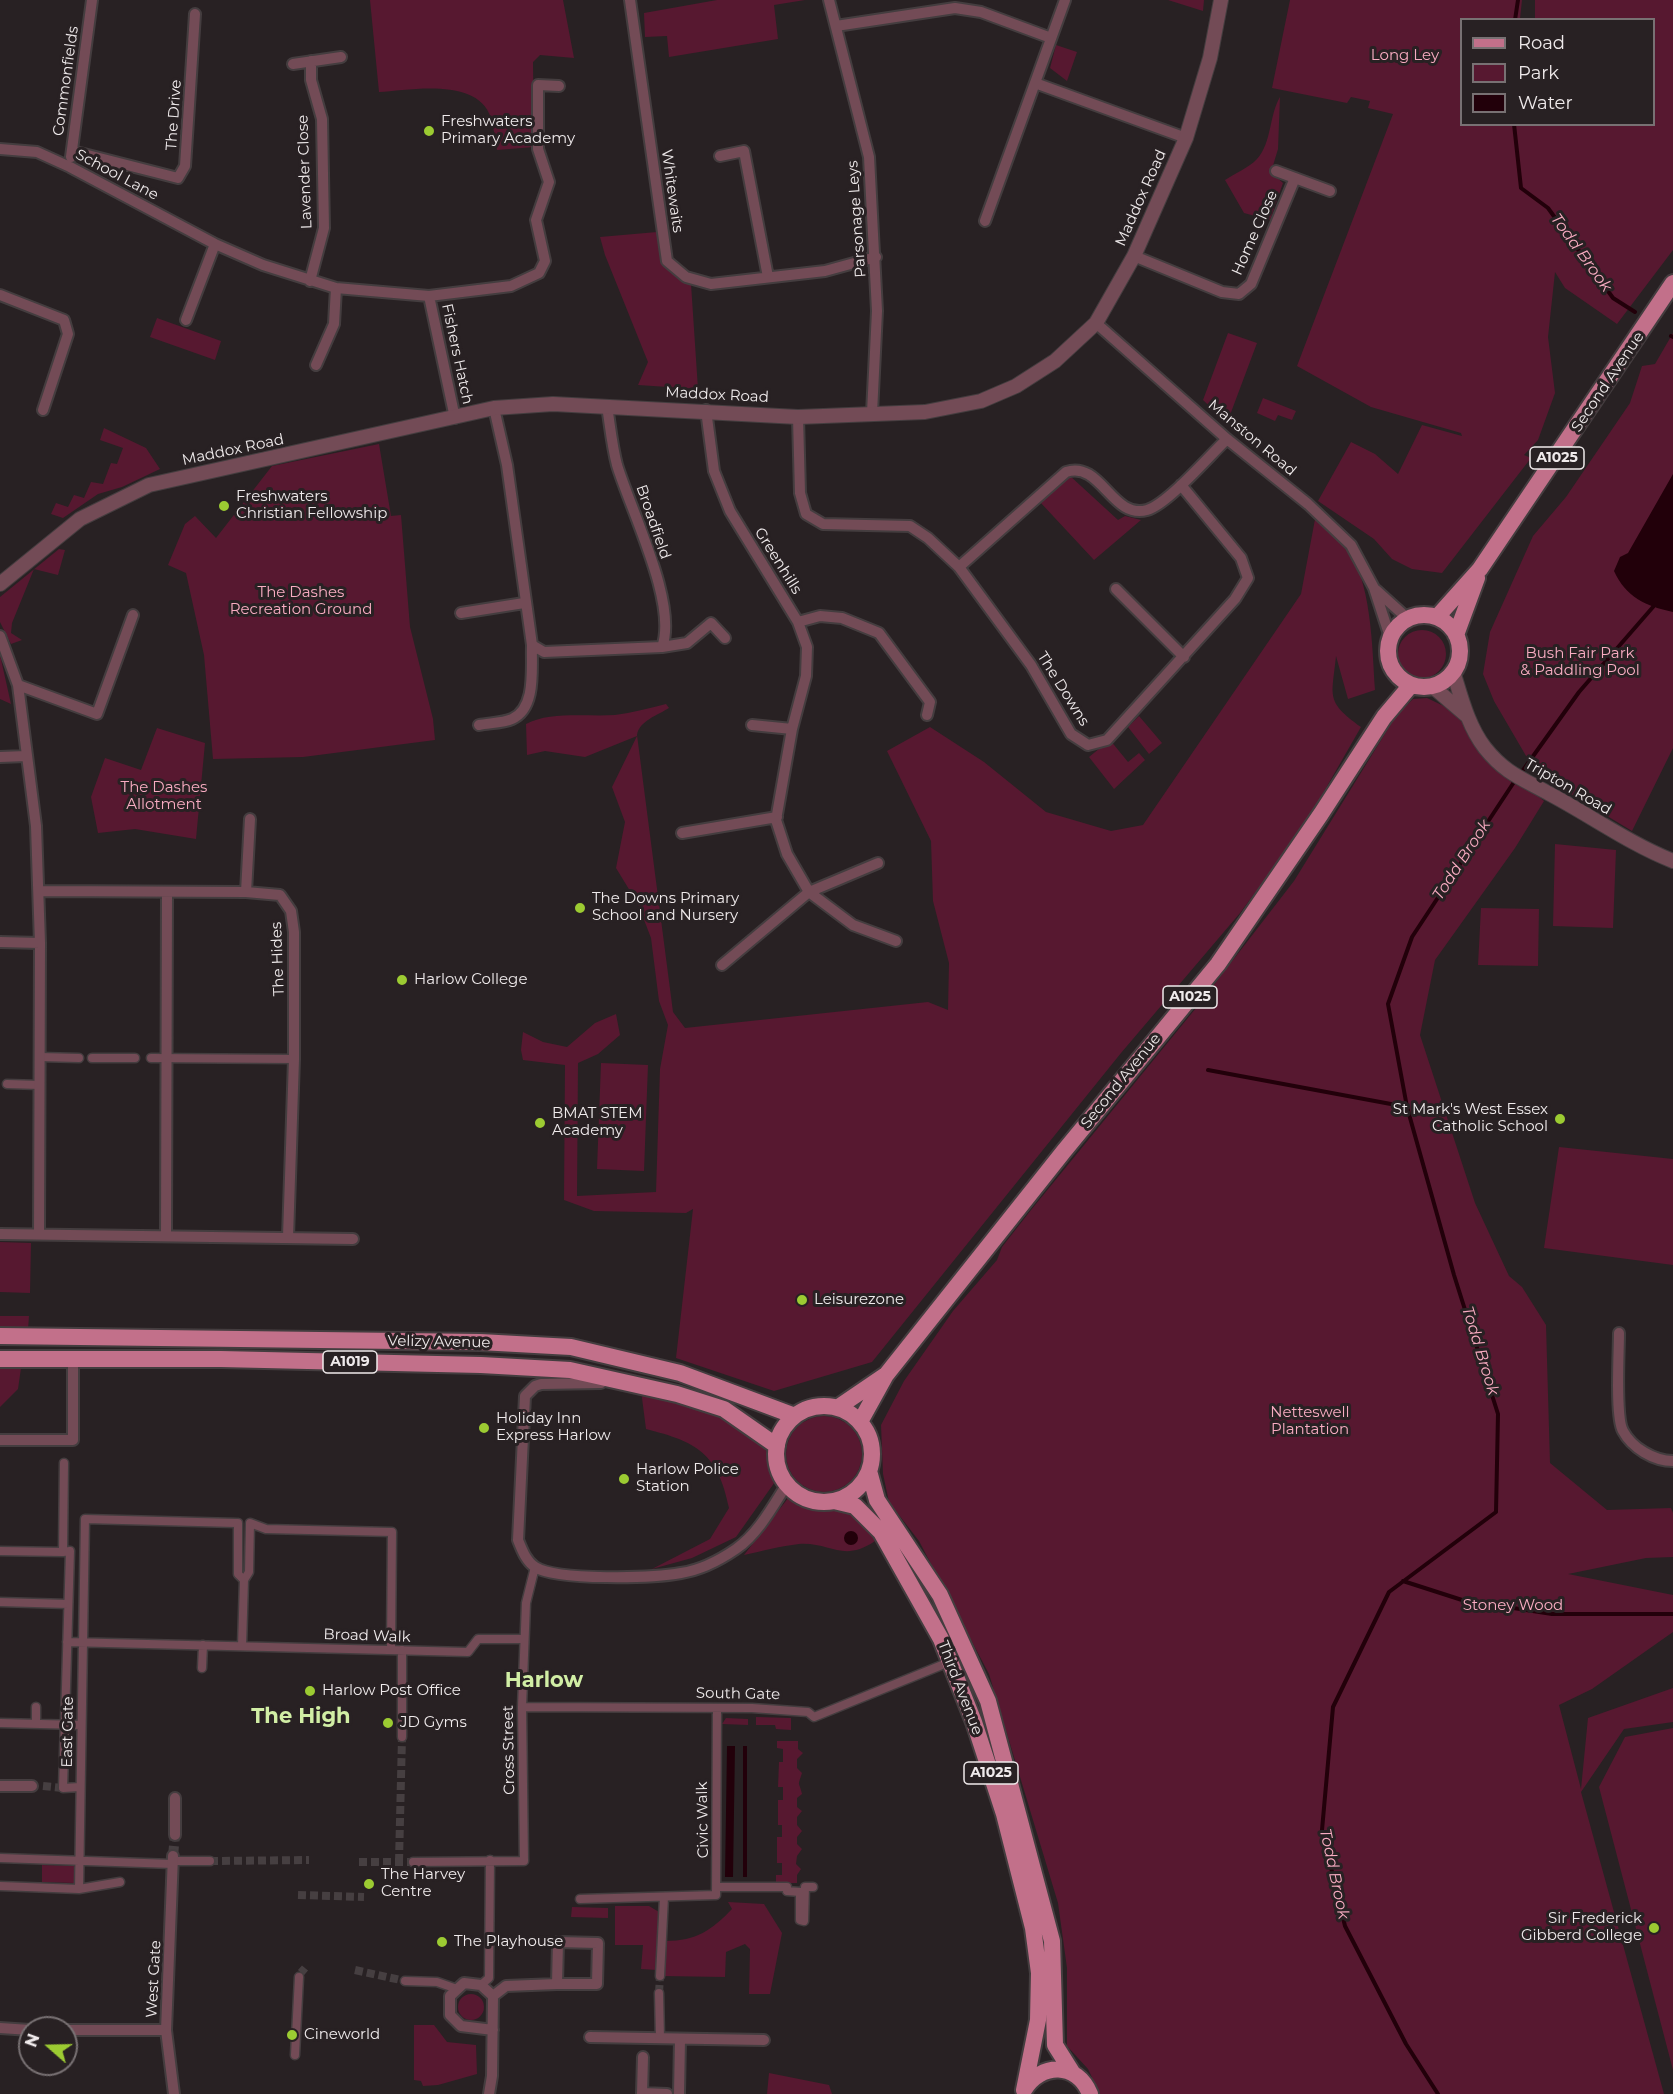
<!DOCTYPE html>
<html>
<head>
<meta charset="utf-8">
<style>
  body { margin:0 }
  #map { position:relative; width:1673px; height:2094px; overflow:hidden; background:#282123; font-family:Montserrat,sans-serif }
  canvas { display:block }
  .legend { position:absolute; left:1460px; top:18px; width:195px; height:108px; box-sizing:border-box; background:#282123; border:2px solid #787173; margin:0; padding:8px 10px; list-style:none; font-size:18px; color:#efeaeb }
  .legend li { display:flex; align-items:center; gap:12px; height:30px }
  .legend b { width:30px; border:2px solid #787173 }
  .north { position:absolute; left:18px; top:2016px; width:60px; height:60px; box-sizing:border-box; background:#282123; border:2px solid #787173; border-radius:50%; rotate:290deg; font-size:16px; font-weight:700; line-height:24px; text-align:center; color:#efeaeb }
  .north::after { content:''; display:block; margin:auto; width:21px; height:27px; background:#9ccb32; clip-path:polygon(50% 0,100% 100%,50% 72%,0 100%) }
</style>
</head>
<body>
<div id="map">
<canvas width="1673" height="2094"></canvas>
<ul class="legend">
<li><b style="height:8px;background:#c2708a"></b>Road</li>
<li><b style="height:16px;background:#571830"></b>Park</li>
<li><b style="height:16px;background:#22000a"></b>Water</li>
</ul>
<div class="north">N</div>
</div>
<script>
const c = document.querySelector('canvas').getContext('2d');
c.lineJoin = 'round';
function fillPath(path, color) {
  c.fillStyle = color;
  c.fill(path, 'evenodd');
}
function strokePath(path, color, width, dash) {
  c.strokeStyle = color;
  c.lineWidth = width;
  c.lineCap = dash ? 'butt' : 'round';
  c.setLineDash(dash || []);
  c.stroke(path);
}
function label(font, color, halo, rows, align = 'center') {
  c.font = font + ' Montserrat,sans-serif';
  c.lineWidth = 6;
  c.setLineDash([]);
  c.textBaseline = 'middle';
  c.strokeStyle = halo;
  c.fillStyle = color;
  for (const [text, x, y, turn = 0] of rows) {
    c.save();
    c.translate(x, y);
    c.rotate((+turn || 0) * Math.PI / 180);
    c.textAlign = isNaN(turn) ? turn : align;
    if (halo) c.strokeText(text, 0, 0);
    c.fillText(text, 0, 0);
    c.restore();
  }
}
fillPath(new Path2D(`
  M370,0H563L574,58L540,55L533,62L534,147L497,150C495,140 494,128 491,118C478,77 411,90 379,92Z
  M717,0H805L774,5L778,39L669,57L667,36L645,37L644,13Z
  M1168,0H1204L1203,11Z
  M1290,0H1522L1520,19L1462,20V124H1654V20L1535,19V0H1673V250L1617,324L1565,288L1555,272L1548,337L1555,393L1538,440L1524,455L1531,458L1442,573L1412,569L1392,559L1374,539L1318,501L1351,442L1375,454L1398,474L1422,425L1462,436L1461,433L1371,407L1297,366L1393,114L1368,108L1370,101L1351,97L1347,103L1272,88Z
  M1056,45L1077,52L1067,81L1050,68Z
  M1280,97L1278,149L1271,172L1283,183L1270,220L1244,213L1225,180C1234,174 1250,167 1257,159C1272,142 1269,115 1280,97Z
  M657,232C659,258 665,274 691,284L698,389L638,385L648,362L605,255L600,237Z
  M157,318L221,341L215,360L150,337Z
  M1228,333L1257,343L1227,423L1203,400Z
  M1673,333V748L1632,831L1536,773L1494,701L1483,674L1490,632L1533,536L1566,497L1630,403L1642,366L1655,364Z
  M1263,398L1296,411L1292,420L1278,415L1275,421L1257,413Z
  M104,428L146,448L160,469L122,487L98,494L63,518L51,514L56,503L68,507L74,495L84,498L91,482L103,484L111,463L117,464L123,448L100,440Z
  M379,444L391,516L401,515L410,627L433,719L435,740L303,757L213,759L204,655L186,573L168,565L185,524L195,516L216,538L272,466Z
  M1069,475L1118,520L1125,516L1141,520L1094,560L1040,502Z
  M1316,514C1325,524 1338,533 1345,544C1372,581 1372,646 1375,690L1348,699L1336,656C1332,697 1325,701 1361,727L1303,828L1240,913L1121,1053L872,1362L774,1391L676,1358L693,1209L686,1213L594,1211L564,1200L565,1065L523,1060L521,1050L523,1032L543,1042L567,1047L595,1023L616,1014L620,1035L598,1054L578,1063L577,1196L656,1192L660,1069L668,1025L659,1001L651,938L638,904L616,868L625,822L612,787L637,736L585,757L545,751L527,755L526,724C550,711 588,717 615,715C632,713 649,708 666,704L669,708C658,715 639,721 637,735L673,1012L685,1028L928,1002L948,1010L949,963L933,901L931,841L887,751L930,727L984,762L1046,812L1111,831L1143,825L1301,594Z
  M59,549L65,550L58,575L34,569L12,623L11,633L22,640L11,644L0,622V597Z
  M1398 654a24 24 0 1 1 48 0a24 24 0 1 1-48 0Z
  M0,655L11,704L0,699Z
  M1427,698L1450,709L1515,777L1544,801L1515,848L1435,960L1420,1035L1475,1203L1509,1276L1522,1287L1546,1325L1550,1463L1607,1510L1671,1508L1673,1513V1557L1646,1558L1568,1574L1673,1595V1632L1592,1689L1559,1705L1581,1789L1588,1718L1673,1688V1722L1624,1729L1581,1792L1664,2094H1100L1088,2069L1067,2046V1968L1058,1903L989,1674L919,1541L889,1502L883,1474L881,1425L904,1381L953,1311L997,1260L1002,1247L1031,1210L1196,1008L1294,881L1396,716L1413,699Z
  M1139,716L1162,743L1149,754L1128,727Z
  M157,728L205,743L196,839L135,829L98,833L91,797L105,758L141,770Z
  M1110,740L1128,762L1139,753L1145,760L1114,789L1089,757Z
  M1555,844L1616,850L1613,928L1553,926Z
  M1481,908L1539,909L1538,966L1478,965Z
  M601,1063L648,1065L644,1171L597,1169Z
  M1559,1147L1673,1159V1265L1544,1248Z
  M0,1242L31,1243L30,1293L0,1292Z
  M0,1316H29L28,1330L0,1329Z
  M0,1366L21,1368L18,1389L0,1407Z
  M644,1389C672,1398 746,1420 762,1444C769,1453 772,1468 777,1479L736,1537L692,1558L652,1569L710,1539L729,1508C718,1453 697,1442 646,1429L642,1398Z
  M786 1454a38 38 0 1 1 76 0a38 38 0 1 1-76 0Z
  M789,1497L810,1508H838L863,1517L875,1541C843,1563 831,1542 799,1544C781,1546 762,1551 744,1555Z
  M756,1717L791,1718V1730L776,1729L775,1725H756Z
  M726,1718L748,1719V1725L722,1724Z
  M1673,1728V2070L1599,1787L1625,1737Z
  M777,1741H798V1749L803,1753L797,1759V1768L802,1773C797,1788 799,1780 802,1794L797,1798V1807L802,1811L797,1817V1825L802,1831L797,1837V1844L802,1849L797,1856L796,1864L801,1869L797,1875V1883H776V1875H782V1863H777V1837H782V1825H778V1800H783V1787H778L779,1762H783V1749L777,1748Z
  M42,1865L76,1866L75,1883L42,1882Z
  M728,1902L764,1904L782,1933L770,1994H749L750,1949L745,1944L726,1952L725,1977L662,1976L666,1941C696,1941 712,1930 732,1909Z
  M615,1906H649L659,1912L657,1970L641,1969L643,1945H615Z
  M572,1907L608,1908V1918L571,1917Z
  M458 2007a13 13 0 1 1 26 0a13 13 0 1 1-26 0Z
  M414,2025H434L447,2042L476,2045L477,2074L438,2085L423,2086L421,2081L414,2080Z
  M769,2073L829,2085L832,2094H767Z`), '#571830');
fillPath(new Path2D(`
  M1673,474V612C1645,606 1626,597 1614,571L1620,557L1628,553Z
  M844 1538a7 7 0 1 1 14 0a7 7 0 1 1-14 0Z
  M727,1746H735L733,1877H725Z
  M743,1746H747V1877H743Z`), '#22000a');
strokePath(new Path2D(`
  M1515,20L1518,0
  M1514,124L1521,188L1548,208L1613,298L1635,312
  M1671,336L1673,337
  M1521,773L1579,692L1653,607
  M1208,1070L1407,1107
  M1403,1581L1462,1600L1552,1614H1673
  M1438,2094L1406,2044L1345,1926L1322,1830L1333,1707L1389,1592L1496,1512L1498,1414L1454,1275L1407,1107L1388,1004L1412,937L1516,779`), '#22000a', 4);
strokePath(new Path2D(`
  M43,1786L63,1788
  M210,1861L309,1860
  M359,1862H413
  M399,1862L402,1737
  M298,1895L364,1897
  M355,1970L405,1981
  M299,1984V1975L305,1968
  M659,1993L660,1976`), '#463f41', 8, [8, 4]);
strokePath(new Path2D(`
  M173,1856L175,1835`), '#463f41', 10, [10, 5]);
const pedestrian = new Path2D(`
  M40,1057L79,1058
  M92,1058H135
  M151,1058L294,1059
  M7,1084L40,1085
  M238,1523V1574L244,1580
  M0,1551L63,1552L64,1463
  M63,1552L70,1551L63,1788L80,1787
  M0,1602L68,1604
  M67,1642L468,1652L478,1639H524
  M242,1646L244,1580L249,1572L250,1523L266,1529L392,1532L391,1650
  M402,1650V1737
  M202,1668L203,1645
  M522,1707L752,1708L808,1712L814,1717L942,1665
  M0,1723L81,1725
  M36,1724V1707
  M0,1858L173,1864
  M173,1861H210
  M413,1862L524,1861L522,1707L526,1603L535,1567
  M0,1886L79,1889L120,1882
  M717,1887H787V1891L800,1892V1920L804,1921L805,1887H813
  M79,1889L85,1519L236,1523
  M580,1899L716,1895L717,1708
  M660,1976L664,1897
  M405,1981L437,1982L457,1989
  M481,1985L489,1978L490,1860
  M659,1993L660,2038
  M295,2055L299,1977`);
const minor = new Path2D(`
  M630,0L667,261L686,277L711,284L825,271L876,257
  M829,0L869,157L877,311L872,413
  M836,26L955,8L981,12L1051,38
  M293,64L341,57
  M1035,83L1186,138
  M0,149L37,152L70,167L215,244L263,265L336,288L429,296L511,286L539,273L545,261L536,220L549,182L538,149V85L559,86
  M72,151L178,178L185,166L195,14
  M720,156L744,151L768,277
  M71,157L92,0
  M1276,171L1330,191
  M985,221L1065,0
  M1134,256L1222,292L1239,294L1251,284L1295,178
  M310,281L324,228L322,119L311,80V61
  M0,295L64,320L68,334L43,410
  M429,296L455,418
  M186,320L215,244
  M1096,323L1227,439L1308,504L1351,545L1374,588L1390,637
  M316,365L334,324L336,288
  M494,408L507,465L532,645L544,652L662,647C678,604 631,511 617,465C612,446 610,425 607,406
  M706,410L714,471L730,511L798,622L807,647L806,676L792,729L776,820L787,854L809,892L853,925L896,941
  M798,417L800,493L806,514L823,524L910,526L928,538L959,567L1031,665L1071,734L1088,745L1107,740L1235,599L1248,578L1241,558L1181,485
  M959,567L1066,472C1101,460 1112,520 1147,510C1168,504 1210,455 1227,439
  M1116,589L1184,657
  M1376,590L1407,618
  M461,613L524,603
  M798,622L820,616L842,618L879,633L930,702L927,715
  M0,636L18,685L36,826L40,943L39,1234
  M662,647L687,643L711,623L725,638
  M18,685L97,714L133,615
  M479,725C489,723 503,723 512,719C537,708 531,667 532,645
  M752,725L792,729
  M0,757L26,756
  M682,833L777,817
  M39,891L246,892L280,895L291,911L294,932V1059L288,1237
  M246,892L250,819
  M0,942L40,943
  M722,965L809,892L878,863
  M0,1234L353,1239
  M166,1236L167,892
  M1619,1333C1619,1353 1615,1417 1623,1431C1632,1448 1654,1461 1673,1461
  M601,1383L541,1384L535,1386L525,1396L518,1540C522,1550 526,1561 535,1567C557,1581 654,1578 681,1573C701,1570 720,1560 736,1549C758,1534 773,1506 787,1484
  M0,1440H73V1361
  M0,1786H32
  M175,1835V1798
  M173,1856L166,2030L174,2094
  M558,1942L598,1943L597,1984H557Z
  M493,1996L481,1985L464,1983L450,1996V2015L461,2026L493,2030
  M0,2028L30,2030
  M66,2030H166
  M590,2037L764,2040
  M642,2093L667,2094
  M489,2094L492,2076L493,1996L506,1986L557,1984
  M642,2094L643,2057
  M679,2094L680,2039`);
const tertiary = new Path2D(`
  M0,584L80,519L149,485L494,408L553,404L798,417L925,412L981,401L1016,386L1055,361L1096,323L1134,256L1186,138L1210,58L1221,0
  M1453,671C1461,697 1468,726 1485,748C1505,773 1521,778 1548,793C1590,815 1628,843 1673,861
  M1432,686L1467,716`);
const primary = new Path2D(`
  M1388 651a36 36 0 1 1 72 0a36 36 0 1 1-72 0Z
  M1437,617L1480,569L1673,283
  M1456,635L1477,578
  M0,1336L480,1342L571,1347L680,1373L795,1416
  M0,1359H221L481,1365L570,1370L677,1394L724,1409L777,1446
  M776 1454a48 48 0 1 1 96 0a48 48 0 1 1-96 0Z
  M837,1408L884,1376
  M860,1422L886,1375L1064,1151L1218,964L1321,814L1384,717L1411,685
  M869,1471L877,1500L940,1595L988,1701L1052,1941L1055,2045L1072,2072
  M834,1501L855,1506L881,1532L941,1639L974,1722L1004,1814L1033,1928L1039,1973L1038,2020L1024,2090
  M1024,2090C1041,2062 1077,2062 1090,2094`);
strokePath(pedestrian, '#443d3f', 11);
strokePath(minor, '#443d3f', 14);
strokePath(tertiary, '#443d3f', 16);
strokePath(primary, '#443d3f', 20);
strokePath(pedestrian, '#734b56', 8);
strokePath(minor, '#734b56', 10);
strokePath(tertiary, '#734b56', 14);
strokePath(primary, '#c2708a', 16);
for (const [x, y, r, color] of [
  [429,131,6,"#9ccb32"],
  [224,506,6,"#9ccb32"],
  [580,908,6,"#9ccb32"],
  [402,980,6,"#9ccb32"],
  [1560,1119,6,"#9ccb32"],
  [540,1123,6,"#9ccb32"],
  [802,1300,6,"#9ccb32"],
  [484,1428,6,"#9ccb32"],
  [624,1479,6,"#9ccb32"],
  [310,1691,6,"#9ccb32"],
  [388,1723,6,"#9ccb32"],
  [369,1884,6,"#9ccb32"],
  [1654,1928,6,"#9ccb32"],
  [442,1942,6,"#9ccb32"],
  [292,2035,6,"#9ccb32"]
]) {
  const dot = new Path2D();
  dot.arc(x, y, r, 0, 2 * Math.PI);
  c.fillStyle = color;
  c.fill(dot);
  strokePath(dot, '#282123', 2);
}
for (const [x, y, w] of [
  [1557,458,54],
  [1190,997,54],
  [350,1362,54],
  [991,1773,54]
]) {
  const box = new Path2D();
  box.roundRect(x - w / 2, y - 11, w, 22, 4.5);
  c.fillStyle = '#282123';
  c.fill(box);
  strokePath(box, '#efeaeb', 1.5);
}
label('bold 14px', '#efeaeb', null, [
  ["A1025",1557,458],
  ["A1025",1190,997],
  ["A1019",350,1362],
  ["A1025",991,1773]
]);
label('15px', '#f9acc2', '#282123', [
  ["Long Ley",1405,56],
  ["The Dashes",301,593],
  ["Recreation Ground",301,610],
  ["Bush Fair Park",1580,654],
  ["& Paddling Pool",1580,671],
  ["The Dashes",164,788],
  ["Allotment",164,805],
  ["Netteswell",1310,1413],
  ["Plantation",1310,1430],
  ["Stoney Wood",1513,1606]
]);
label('15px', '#efeaeb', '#282123', [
  ["Commonfields",66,81,-82],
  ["The Drive",174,115,-86],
  ["Lavender Close",305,172,-92],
  ["School Lane",117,175,28],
  ["Whitewaits",672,191,82],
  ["Maddox Road",1141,198,-66],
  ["Parsonage Leys",857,219,-94],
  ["Home Close",1255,233,-66],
  ["Fishers Hatch",457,354,78],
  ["Second Avenue",1608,382,-56],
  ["Maddox Road",717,395,3],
  ["Manston Road",1252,438,40],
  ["Maddox Road",233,450,-12],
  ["Broadfield",653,522,71],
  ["Greenhills",778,561,58],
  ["The Downs",1063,689,58],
  ["Tripton Road",1568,787,30],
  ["The Hides",278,959,-92],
  ["Second Avenue",1121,1081,-51],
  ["Velizy Avenue",439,1342,1],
  ["Broad Walk",367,1636,2],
  ["Third Avenue",960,1688,69],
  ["South Gate",738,1694,1],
  ["East Gate",68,1732,-89],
  ["Cross Street",509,1750,-91],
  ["Civic Walk",703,1820,-91],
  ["West Gate",154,1979,-87]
]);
label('15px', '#efeaeb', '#282123', [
  ["Freshwaters",441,122],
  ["Primary Academy",441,139],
  ["Freshwaters",236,497],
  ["Christian Fellowship",236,514],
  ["The Downs Primary",592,899],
  ["School and Nursery",592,916],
  ["Harlow College",414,980],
  ["St Mark's West Essex",1548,1110,"right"],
  ["Catholic School",1548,1127,"right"],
  ["BMAT STEM",552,1114],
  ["Academy",552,1131],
  ["Leisurezone",814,1300],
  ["Holiday Inn",496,1419],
  ["Express Harlow",496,1436],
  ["Harlow Police",636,1470],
  ["Station",636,1487],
  ["Harlow Post Office",322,1691],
  ["JD Gyms",400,1723],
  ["The Harvey",381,1875],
  ["Centre",381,1892],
  ["Sir Frederick",1642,1919,"right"],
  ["Gibberd College",1642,1936,"right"],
  ["The Playhouse",454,1942],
  ["Cineworld",304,2035]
], 'left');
label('italic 16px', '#f8abc1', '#282123', [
  ["Todd Brook",1581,253,54],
  ["Todd Brook",1462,860,-57],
  ["Todd Brook",1480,1351,73],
  ["Todd Brook",1334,1874,78]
]);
label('bold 21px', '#d1eea5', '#282123', [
  ["Harlow",544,1681],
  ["The High",301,1717]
]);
</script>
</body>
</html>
